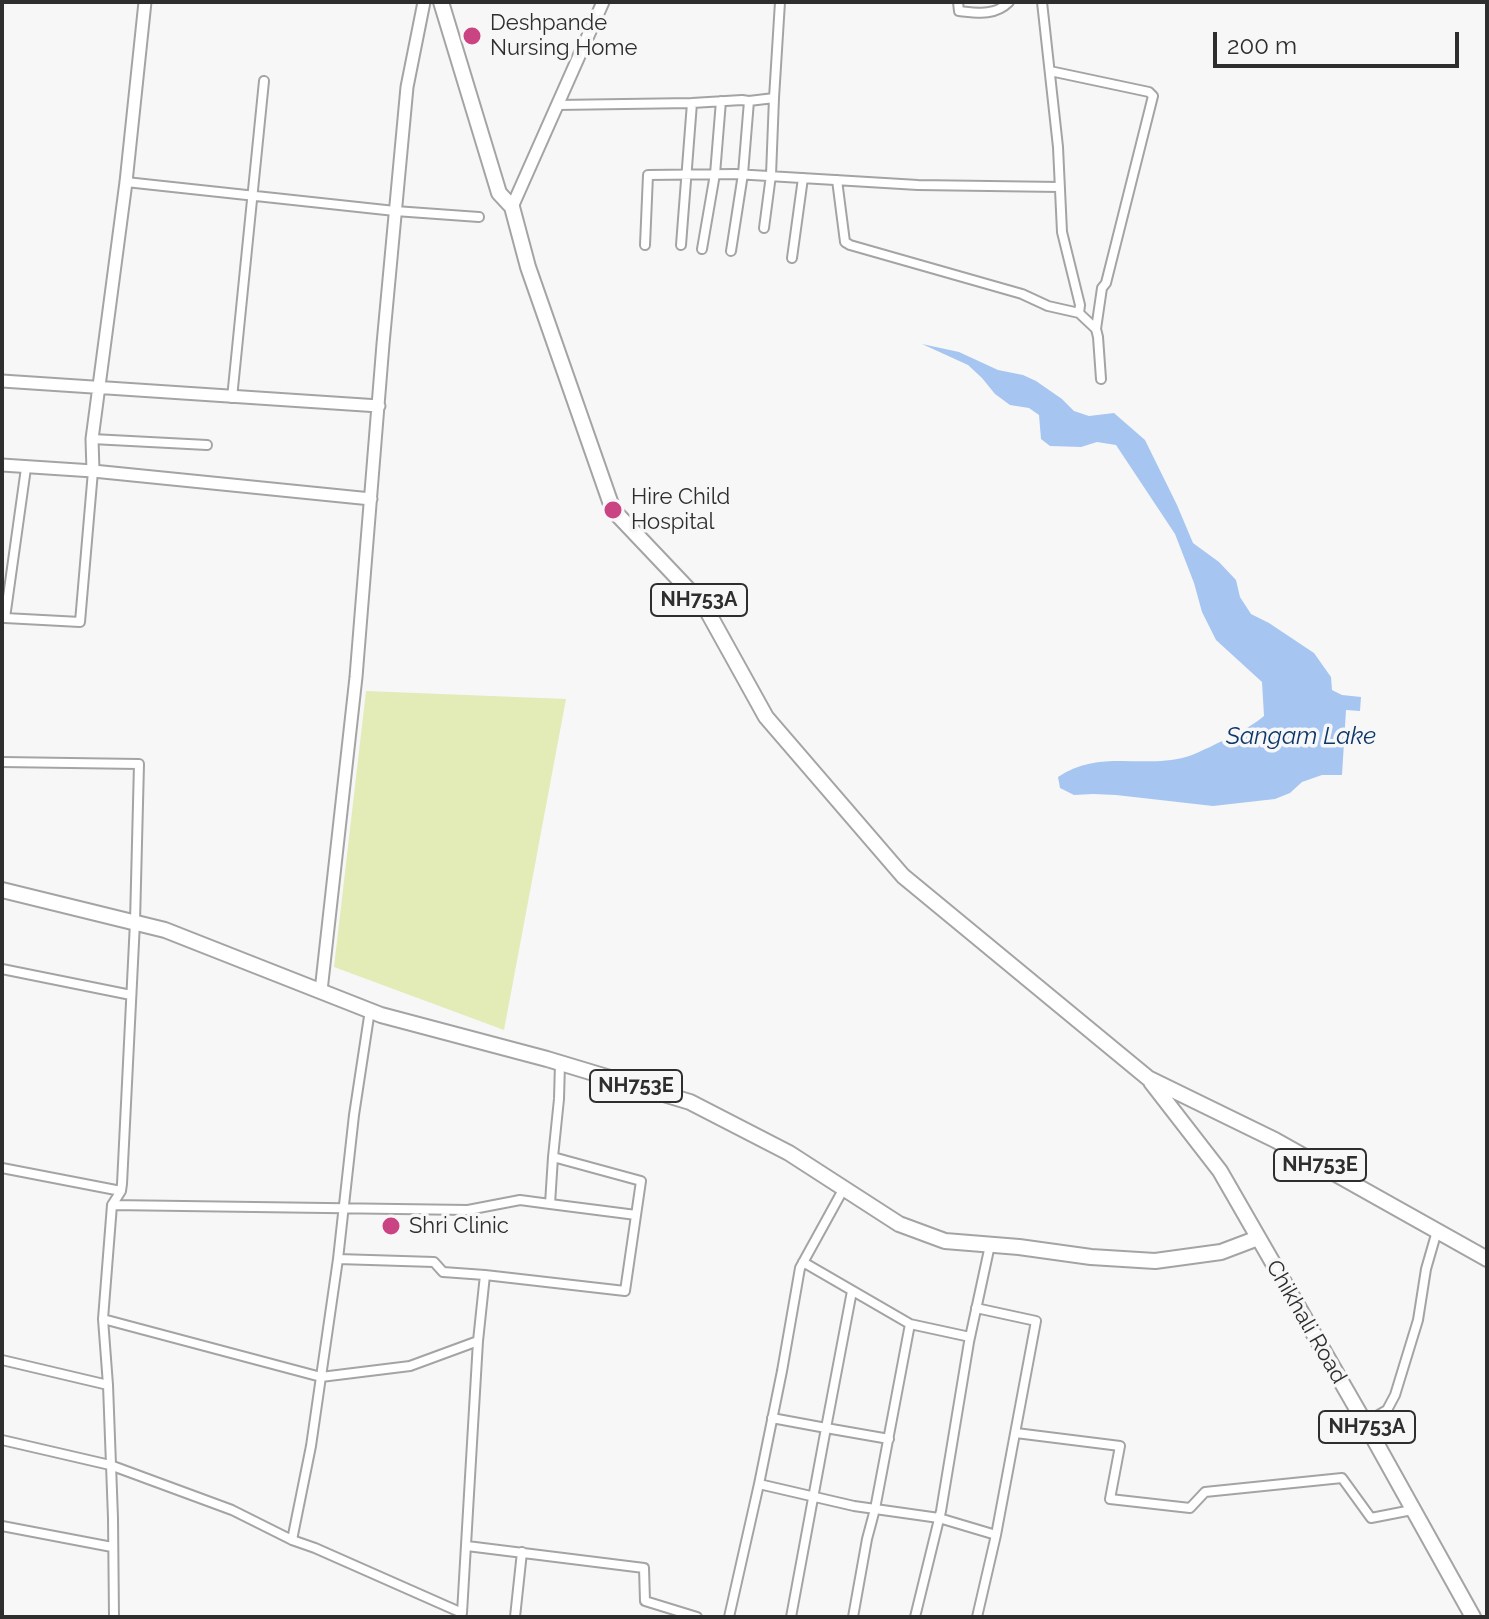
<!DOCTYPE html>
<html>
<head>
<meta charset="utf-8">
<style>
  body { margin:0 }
  #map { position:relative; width:1489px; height:1619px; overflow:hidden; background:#f7f7f8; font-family:Raleway,sans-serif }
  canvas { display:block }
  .frame { position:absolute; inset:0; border:4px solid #2e2e2f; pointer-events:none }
  .scale { position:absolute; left:1213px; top:32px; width:246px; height:36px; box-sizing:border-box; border:4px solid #2e2e2f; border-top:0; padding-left:10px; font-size:24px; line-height:28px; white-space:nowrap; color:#2e2e2f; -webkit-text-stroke:6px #f7f7f8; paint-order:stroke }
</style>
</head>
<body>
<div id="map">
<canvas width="1489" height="1619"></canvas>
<div class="frame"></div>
<div class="scale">200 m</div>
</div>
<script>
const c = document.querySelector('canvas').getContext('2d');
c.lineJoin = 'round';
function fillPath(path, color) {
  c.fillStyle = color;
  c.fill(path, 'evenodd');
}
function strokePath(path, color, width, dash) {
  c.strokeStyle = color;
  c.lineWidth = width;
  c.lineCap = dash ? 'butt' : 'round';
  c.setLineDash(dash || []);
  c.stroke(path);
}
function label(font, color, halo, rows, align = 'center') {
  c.font = font + ' Raleway,sans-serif';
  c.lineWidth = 7;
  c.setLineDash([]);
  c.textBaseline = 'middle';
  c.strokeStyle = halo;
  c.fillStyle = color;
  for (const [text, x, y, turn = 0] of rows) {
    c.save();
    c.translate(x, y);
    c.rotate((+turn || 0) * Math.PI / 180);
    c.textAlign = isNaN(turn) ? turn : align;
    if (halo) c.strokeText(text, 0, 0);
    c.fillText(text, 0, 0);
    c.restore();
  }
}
fillPath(new Path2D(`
  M366,691L566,699L504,1030L334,967Z`), '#e3ebb7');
fillPath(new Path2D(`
  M922,344L959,352L998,370L1023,375L1036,381L1062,399L1074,411L1089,416L1114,413L1145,440L1177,505L1193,543L1219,562L1236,580L1240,597L1251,614L1269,623L1314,653L1331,677L1332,690L1342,695L1361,697L1360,711L1346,710L1342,775H1322L1302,782L1290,793L1275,799L1213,806L1116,795L1093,794L1074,795L1060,788L1058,777C1100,749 1141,769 1186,757C1194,755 1202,750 1210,747C1230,737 1247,730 1264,716L1262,682L1216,640L1202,612L1194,583L1175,534L1116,445L1097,442L1081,447L1050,446L1041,439L1039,415L1029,408L1010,405L995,394L982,378L968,365Z`), '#a6c6f1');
const street = new Path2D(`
  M958,2L959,11C978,13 995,16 1009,2
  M1042,2L1058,147L1062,232L1080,305L1079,313
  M1050,71L1149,92L1153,96L1106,283L1102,288L1096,329
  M557,105L692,103L742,100L749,101L774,98
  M837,180L845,242L850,245L1022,294L1048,306L1079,313L1096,329L1098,337L1101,379
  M126,182L395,211L479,217
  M764,228L771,175L774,98L780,2
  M645,245L648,175L735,174L918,185L1060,187
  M681,245L692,103
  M702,249L715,174L721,101
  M731,251L743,174L749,101
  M792,258L803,178
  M232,398L264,81
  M92,439L207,445
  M26,468L5,618L80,622L93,471
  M2,762L139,764L135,922L122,1184L121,1191L112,1205L103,1319L108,1385L113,1518L114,1617
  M2,969L131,995
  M553,1157L550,1204L636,1215
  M2,1168L121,1191
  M844,1188L800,1268L782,1371L759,1484L854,1506L939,1518L996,1535
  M112,1205L468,1210L520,1200L550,1204
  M803,1262L910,1324L970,1337
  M485,1275L625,1291L641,1181L553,1157L559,1099L560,1063
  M976,1308L1036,1321L996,1535L977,1617
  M103,1319L321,1377L410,1366L478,1341
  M2,1360L108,1385
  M772,1418L826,1428L852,1291
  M1365,1423L1387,1410L1395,1395L1418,1320L1426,1269L1437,1231
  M1016,1433L1120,1446L1110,1499L1190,1508L1205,1492L1342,1478L1371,1518L1412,1510
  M2,1440L110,1465L232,1510L292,1540L315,1548L462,1613L478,1341L485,1275L443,1272L434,1262L338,1259L354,1115L370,1010
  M2,1526L112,1547
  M292,1540L311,1446L338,1259
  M467,1546L644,1568L645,1601L697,1617
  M515,1617L522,1552
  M729,1617L759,1484
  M791,1617L826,1428L889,1439
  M853,1617L867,1539L875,1509L910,1324
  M915,1617L941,1511L969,1342L990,1245`);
const secondary = new Path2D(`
  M512,207L603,2
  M2,381L379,406
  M2,465L93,471L371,499
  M93,471L92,439L126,182L145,2
  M321,991L356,677L383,344L407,87L424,2`);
const highway = new Path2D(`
  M441,2L499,193L512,207L528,267L613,510L705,607L766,717L903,876L1148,1078L1275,1140L1487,1259
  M2,890L165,930L381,1015L547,1059L690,1102L789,1153L899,1224L945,1241L1019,1247L1091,1257L1155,1261L1221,1252L1258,1238
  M1151,1082L1220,1171L1365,1423L1473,1617`);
strokePath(street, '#a4a4a5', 12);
strokePath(secondary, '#a4a4a5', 15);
strokePath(highway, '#a4a4a5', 18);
strokePath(street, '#fff', 8);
strokePath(secondary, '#fff', 11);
strokePath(highway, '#fff', 14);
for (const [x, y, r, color] of [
  [472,36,10,"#ca4383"],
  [613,510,10,"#ca4383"],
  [391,1226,10,"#ca4383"]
]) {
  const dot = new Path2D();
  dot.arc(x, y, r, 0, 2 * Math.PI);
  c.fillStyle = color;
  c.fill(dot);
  strokePath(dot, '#f7f7f8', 3);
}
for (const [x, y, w] of [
  [699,600,96],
  [636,1086,92],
  [1320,1165,92],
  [1367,1427,96]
]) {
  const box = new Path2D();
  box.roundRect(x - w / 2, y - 16, w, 32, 6);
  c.fillStyle = '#f7f7f8';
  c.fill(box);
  strokePath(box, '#2e2e2f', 2);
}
label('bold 20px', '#2e2e2f', null, [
  ["NH753A",699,600],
  ["NH753E",636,1086],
  ["NH753E",1320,1165],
  ["NH753A",1367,1427]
]);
label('22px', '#2e2e2f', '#f7f7f8', [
  ["Deshpande",490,23],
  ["Nursing Home",490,48],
  ["Hire Child",631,497],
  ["Hospital",631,522],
  ["Shri Clinic",409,1226]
], 'left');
label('22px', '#2e2e2f', '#f7f7f8', [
  ["Chikhali Road",1306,1322,60]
]);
label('italic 24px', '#0d376a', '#f7f7f8', [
  ["Sangam Lake",1301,737]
]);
</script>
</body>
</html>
